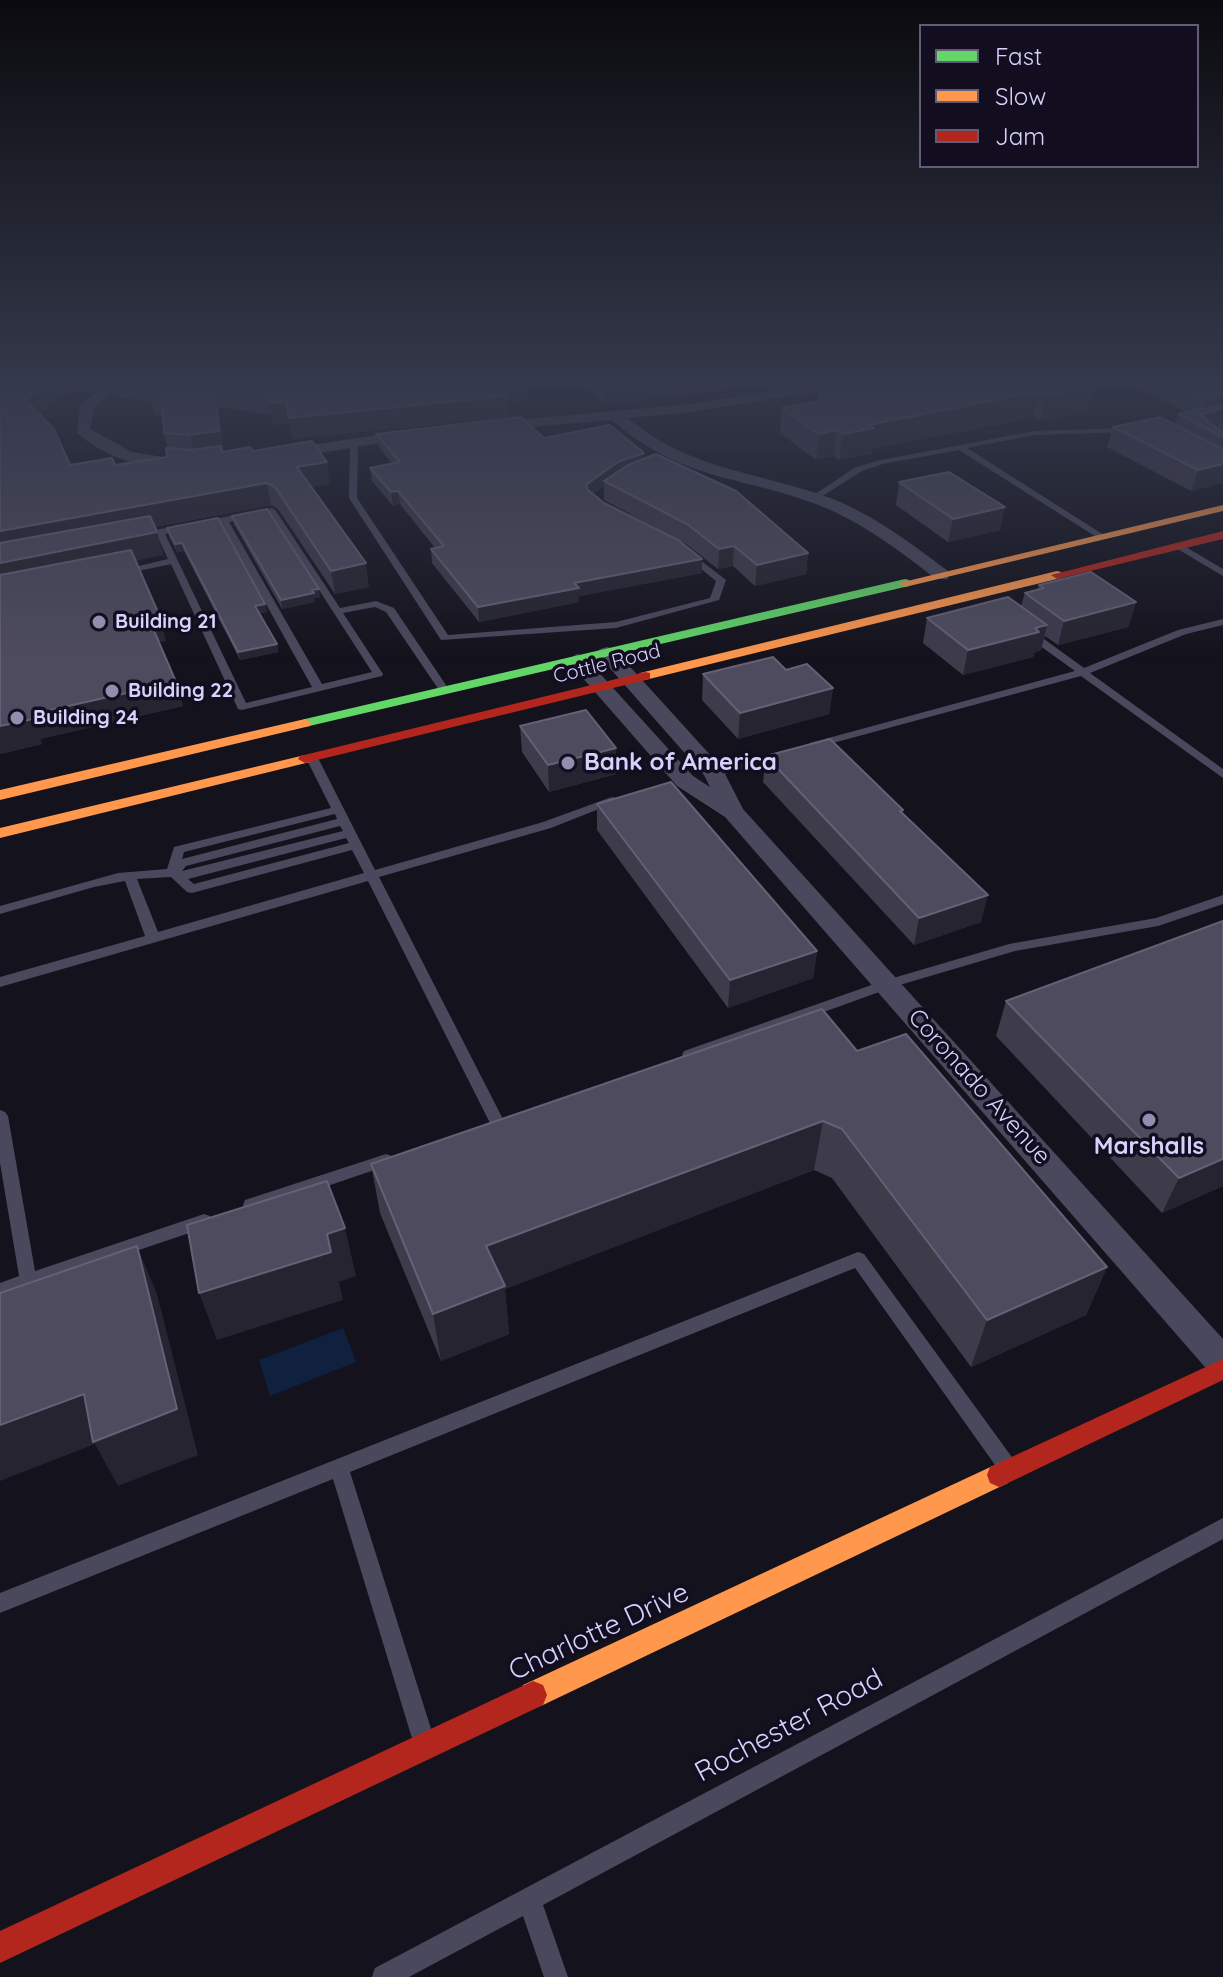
<!DOCTYPE html>
<html>
<head>
<meta charset="utf-8">
<style>
  body { margin:0 }
  #map { position:relative; width:1223px; height:1977px; overflow:hidden; background:#14121c; font-family:Quicksand,sans-serif }
  canvas { display:block }
  .legend { position:absolute; left:919px; top:24px; width:280px; height:144px; box-sizing:border-box; background:#120e20; border:2px solid #615c78; margin:0; padding:10px 14px; list-style:none; font-size:24px; color:#d7d1fc }
  .legend li { display:flex; align-items:center; gap:16px; height:40px }
  .legend b { width:40px; border:2px solid #615c78 }
</style>
</head>
<body>
<div id="map">
<canvas width="1223" height="1977"></canvas>
<ul class="legend">
<li><b style="height:10px;background:#63d668"></b>Fast</li>
<li><b style="height:10px;background:#ff974d"></b>Slow</li>
<li><b style="height:10px;background:#b3261e"></b>Jam</li>
</ul>
</div>
<script>
const c = document.querySelector('canvas').getContext('2d');
c.lineJoin = 'round';
function fillPath(path, color) {
  c.fillStyle = color;
  c.fill(path, 'evenodd');
}
function strokePath(path, color, width, dash) {
  c.strokeStyle = color;
  c.lineWidth = width;
  c.lineCap = dash ? 'butt' : 'round';
  c.setLineDash(dash || []);
  c.stroke(path);
}
function label(font, color, halo, rows, align = 'center') {
  c.font = font + ' Quicksand,sans-serif';
  c.lineWidth = 7;
  c.setLineDash([]);
  c.textBaseline = 'middle';
  c.strokeStyle = halo;
  c.fillStyle = color;
  for (const [text, x, y, turn = 0] of rows) {
    c.save();
    c.translate(x, y);
    c.rotate((+turn || 0) * Math.PI / 180);
    c.textAlign = isNaN(turn) ? turn : align;
    if (halo) c.strokeText(text, 0, 0);
    c.fillText(text, 0, 0);
    c.restore();
  }
}
fillPath(new Path2D(`
  M343,1328L356,1362L270,1396L259,1360Z`), '#10213f');
fillPath(new Path2D(`
  M1128,428H1131V432L1034,435L967,448L1104,535L1106,537L1101,540L959,450L883,464L862,471L816,500L809,498L856,467L881,460L1034,431Z
  M354,441L358,443L357,498L448,635L616,622L710,598L716,581L684,555L682,553L687,550L726,580L719,600L616,628L441,640L349,498L350,443Z
  M272,508L276,511L340,608L376,601L394,608L450,691L449,693H441L386,612L375,607L343,613L383,674L382,676L242,710L238,709L171,564L119,575L114,572L168,559L157,535L135,538V534ZM270,514L372,672L322,684L229,522ZM221,523L312,687L246,703L165,534Z
  M1179,543L1223,569V576L1176,548L1174,546Z
  M1223,619V625L1186,634L1090,673L1223,769V778L1081,676L818,747H810L808,745L810,743L1075,671L1025,635V631H1033L1084,668L1178,630Z
  M783,751L789,754L787,756L714,777L708,773L710,771Z
  M312,755L318,758L375,870L543,822L609,798L613,797L619,801L551,828L379,877L505,1123L502,1127H492L368,881L0,987V977L145,936L125,881L94,887L0,914V906L118,873L167,869L174,847L331,808L306,758ZM335,814L337,819L182,859L184,852ZM340,826L343,831L182,871L186,866ZM346,838L349,843L194,884L188,879ZM352,850L364,873L158,932L137,879L171,877L187,892L192,893Z
  M1223,895V904L1158,926L1015,951L893,987L694,1059H684L682,1055L684,1051L883,981L1009,944L1156,918Z
  M0,1110L5,1112L8,1116L35,1271L204,1214L210,1216L212,1221L210,1226L0,1297V1283L19,1276L0,1163Z
  M386,1154L392,1156L394,1160L392,1164L251,1212L245,1210L243,1205L245,1200Z
  M858,1252L864,1254L1014,1460L1017,1466L1014,1472L1007,1475L1000,1472L855,1268L350,1472L433,1735L430,1743L422,1746L414,1743L411,1735L333,1479L0,1613V1593Z
  M1223,1518V1539L543,1905L568,1977H544L523,1916L409,1977H372L375,1968Z`), '#4a485c');
fillPath(new Path2D(`
  M104,386H119L94,408L90,429L132,452L182,460V466C147,473 103,456 77,433L80,406Z
  M804,386H834L827,390L691,412L628,418C692,472 759,471 833,499C875,516 912,544 948,571V579H936C900,551 863,523 821,506C739,474 685,483 612,420L494,430L487,426L494,422L691,404Z
  M411,430L416,431V437L284,459L276,454L284,449Z
  M607,647L614,649L722,768L743,809L1223,1339V1378L1211,1374L725,817L677,786L567,660L577,654L584,656L693,776L710,787L704,775L600,657L597,653L600,649Z`), '#4a485c');
fillPath(new Path2D(`
  M905,579L909,580V586L305,727L298,723L305,719Z`), '#63d668');
fillPath(new Path2D(`
  M1223,505V511L905,587L899,583Z
  M1057,571L1061,572V578L645,680L638,676L640,673Z
  M305,719L312,723L310,726L0,800V790Z
  M305,755L310,756V762L0,838V828Z
  M999,1463L1008,1467L1011,1475L1008,1483L543,1705L533,1709L523,1705L519,1695L523,1685Z`), '#ff974d');
fillPath(new Path2D(`
  M1223,531V539L1057,579L1051,575Z
  M645,672L650,673V679L305,763L298,759L300,756Z
  M1223,1359V1380L1008,1483L999,1487L990,1483L987,1475L990,1467Z
  M533,1681L543,1685L547,1695L543,1705L0,1963V1931Z`), '#b3261e');
fillPath(new Path2D(`
  M0,386H101L91,393L72,390L39,414L70,465H115L167,457L168,449L164,433L163,415L155,414L152,402L112,396L110,386H527V399L508,402L509,417L293,439L289,423L274,425L272,415L218,407L224,452L253,451L330,484L312,487L369,587L335,594L278,509L271,505L155,527L163,555L135,560L166,641L159,642L176,682L183,706L40,739L42,744L0,754Z
  M586,386H743L742,387L604,405Z
  M824,386H1092L1088,411L1040,421L1033,417L1000,424L872,449L871,454L839,460L834,456L816,460L780,433L782,408L817,401L818,391L824,390Z
  M1135,386H1223V483L1191,491L1107,447L1113,427L1175,425L1178,414L1187,412Z
  M376,434L544,438L644,453V459L808,553L806,574L755,586L733,566L718,569L686,544L678,540L702,559V573L579,596V602L479,622L432,563L431,549L435,548L400,504L393,506L372,481L370,468L392,464L378,446ZM604,486V500L675,538L604,503L593,494Z
  M899,482L1000,530L948,542L896,505Z
  M232,516L320,597L314,598L315,602L282,609L234,524Z
  M167,528L265,604L267,612L259,613L277,644L278,652L240,660L184,551L177,552L169,536Z
  M1039,585L1136,602L1128,627L1058,645L1045,636L1041,650L1035,652L1033,657L963,675L923,643L927,618L1021,606L1025,593L1038,589Z
  M786,670L833,688L829,714L738,739L702,700L703,674Z
  M520,726L616,748V774L549,792L522,752Z
  M766,756L903,810V814L981,922L914,945L763,782Z
  M597,804L817,951L813,978L728,1008L597,830Z
  M1223,921V1186L1162,1213L996,1036L1006,1001Z
  M857,1051L1107,1267L1086,1315L971,1367L832,1178L814,1170L505,1289L509,1334L441,1361L380,1213L371,1164Z`), '#3e3b4b');
fillPath(new Path2D(`
  M44,386H71L72,390L32,420L25,399Z
  M90,386H101L91,393Z
  M494,386H527V399L508,402L509,417L293,439L289,418Z
  M604,386H743L742,387L604,405Z
  M1094,386L1088,411L1040,421L1045,396Z
  M214,387L218,407L224,452L195,456L190,435Z
  M1038,392L1033,417L872,449L871,454L839,460L843,434L869,425Z
  M1223,396V420L1221,418L1218,428L1199,418L1205,399Z
  M286,402L289,423L274,425L270,404Z
  M837,430L834,456L816,460L819,434Z
  M644,453V466L604,481V486L587,498V484L618,462Z
  M327,462L330,484L301,489L297,467Z
  M1223,464V483L1191,491L1198,470Z
  M267,483L271,505L0,556V531Z
  M398,491L400,504L393,506L391,492Z
  M1005,507L1000,530L948,542L953,519Z
  M157,532L163,555L0,589V563Z
  M182,543L184,551L177,552L175,544Z
  M734,546L733,566L718,569L719,549Z
  M808,553L806,574L755,586L757,565Z
  M702,559V573L579,596V602L479,622L478,607L574,583Z
  M366,563L369,587L335,594L331,571Z
  M319,589L320,597L314,598L315,602L282,609L281,600Z
  M1136,602L1128,627L1058,645L1064,621Z
  M265,604L267,612L257,614L255,606Z
  M160,617L166,641L156,643L149,619Z
  M1047,625L1041,650L1035,652L1033,657L963,675L968,650Z
  M277,644L278,652L240,660L238,652Z
  M176,682L183,706L40,739L42,744L0,754V726L32,714Z
  M833,688L829,714L738,739L740,713Z
  M616,748V774L549,792L548,765Z
  M988,895L981,922L914,945L919,918Z
  M817,951L813,978L728,1008L730,980Z
  M823,1121L814,1170L505,1289L509,1334L441,1361L433,1314L486,1246Z
  M1223,1159V1186L1162,1213L1179,1178Z
  M345,1228L356,1276L339,1282L343,1300L217,1340L199,1293L327,1234Z
  M137,1246L157,1294L198,1455L118,1486L95,1444L0,1481V1425Z
  M1107,1267L1086,1315L971,1367L987,1320Z`), '#262430');
const building = new Path2D(`
  M0,386H44L25,399L54,429L70,465L112,458L115,465L167,457L166,448L191,450L221,446L222,452L250,447L253,451L312,441L327,462L297,467L366,563L331,571L275,487L267,483L0,531Z
  M161,386H496L507,396L289,418L286,402L270,404L269,394L214,387L219,431L190,435L164,433L161,395L150,393Z
  M848,386H1094L1045,396L1038,392L1005,398L869,425L874,428L843,434L837,430L819,434L782,408L831,399L818,391Z
  M1177,386H1223V396L1205,399Z
  M1223,405V408L1201,415L1223,433V437L1178,414Z
  M521,417L544,438L610,425L644,453L618,462L587,484V489L604,503L678,540L702,559L574,583L579,588L478,607L431,549L444,546L398,491L391,492L370,468L400,462L376,434Z
  M1160,417L1223,449V464L1198,470L1113,427Z
  M656,454L736,491L808,553L757,565L734,546L719,549L687,524L604,481L628,465Z
  M949,472L1005,507L953,519L899,482Z
  M267,509L319,589L312,590L314,593L281,600L232,516Z
  M150,516L157,532L0,563V543Z
  M218,518L265,604L255,606L277,644L238,652L182,543L175,544L167,528Z
  M131,550L160,617L149,619L176,682L32,714L33,719L0,726V575Z
  M1091,572L1136,602L1064,621L1025,593L1044,588L1039,585Z
  M1008,597L1047,625L1035,628L1039,632L968,650L927,618Z
  M773,657L786,670L807,664L833,688L740,713L703,674Z
  M586,710L616,748L548,765L520,726Z
  M830,739L903,810L900,811L988,895L919,918L766,756Z
  M671,782L817,951L730,980L597,804Z
  M1223,921V1159L1179,1178L1006,1001Z
  M822,1009L857,1051L906,1034L1107,1267L987,1320L842,1129L823,1121L486,1246L505,1286L433,1314L371,1164Z
  M327,1181L345,1228L327,1234L331,1252L199,1293L187,1225Z
  M137,1246L177,1409L93,1442L84,1394L0,1425V1293Z`);
fillPath(building, '#4e4b5e');
strokePath(building, '#646077', 2);
const sky = c.createLinearGradient(0, 0, 0, 662);
sky.addColorStop(0, '#0b0a0f');
sky.addColorStop(0.58, '#34394b');
sky.addColorStop(1, '#34394b00');
c.fillStyle = sky;
c.fillRect(0, 0, 1223, 662);
for (const [x, y, r, color] of [
  [99,622,8,"#938eae"],
  [112,691,8,"#938eae"],
  [17,718,8,"#938eae"],
  [568,763,8,"#938eae"],
  [1149,1120,8,"#938eae"]
]) {
  const dot = new Path2D();
  dot.arc(x, y, r, 0, 2 * Math.PI);
  c.fillStyle = color;
  c.fill(dot);
  strokePath(dot, '#120e20', 3);
}
label('bold 20px', '#d7d1fc', '#120e20', [
  ["Building 21",115,622],
  ["Building 22",128,691],
  ["Building 24",33,718]
], 'left');
label('20px', '#d7d1fc', '#120e20', [
  ["Cottle Road",607,664,-14]
]);
label('bold 24px', '#d7d1fc', '#120e20', [
  ["Bank of America",584,763],
  ["Marshalls",1149,1147,"center"]
], 'left');
label('24px', '#d7d1fc', '#120e20', [
  ["Coronado Avenue",979,1087,48]
]);
label('28px', '#d7d1fc', '#120e20', [
  ["Charlotte Drive",599,1632,-25],
  ["Rochester Road",789,1726,-28]
]);
</script>
</body>
</html>
